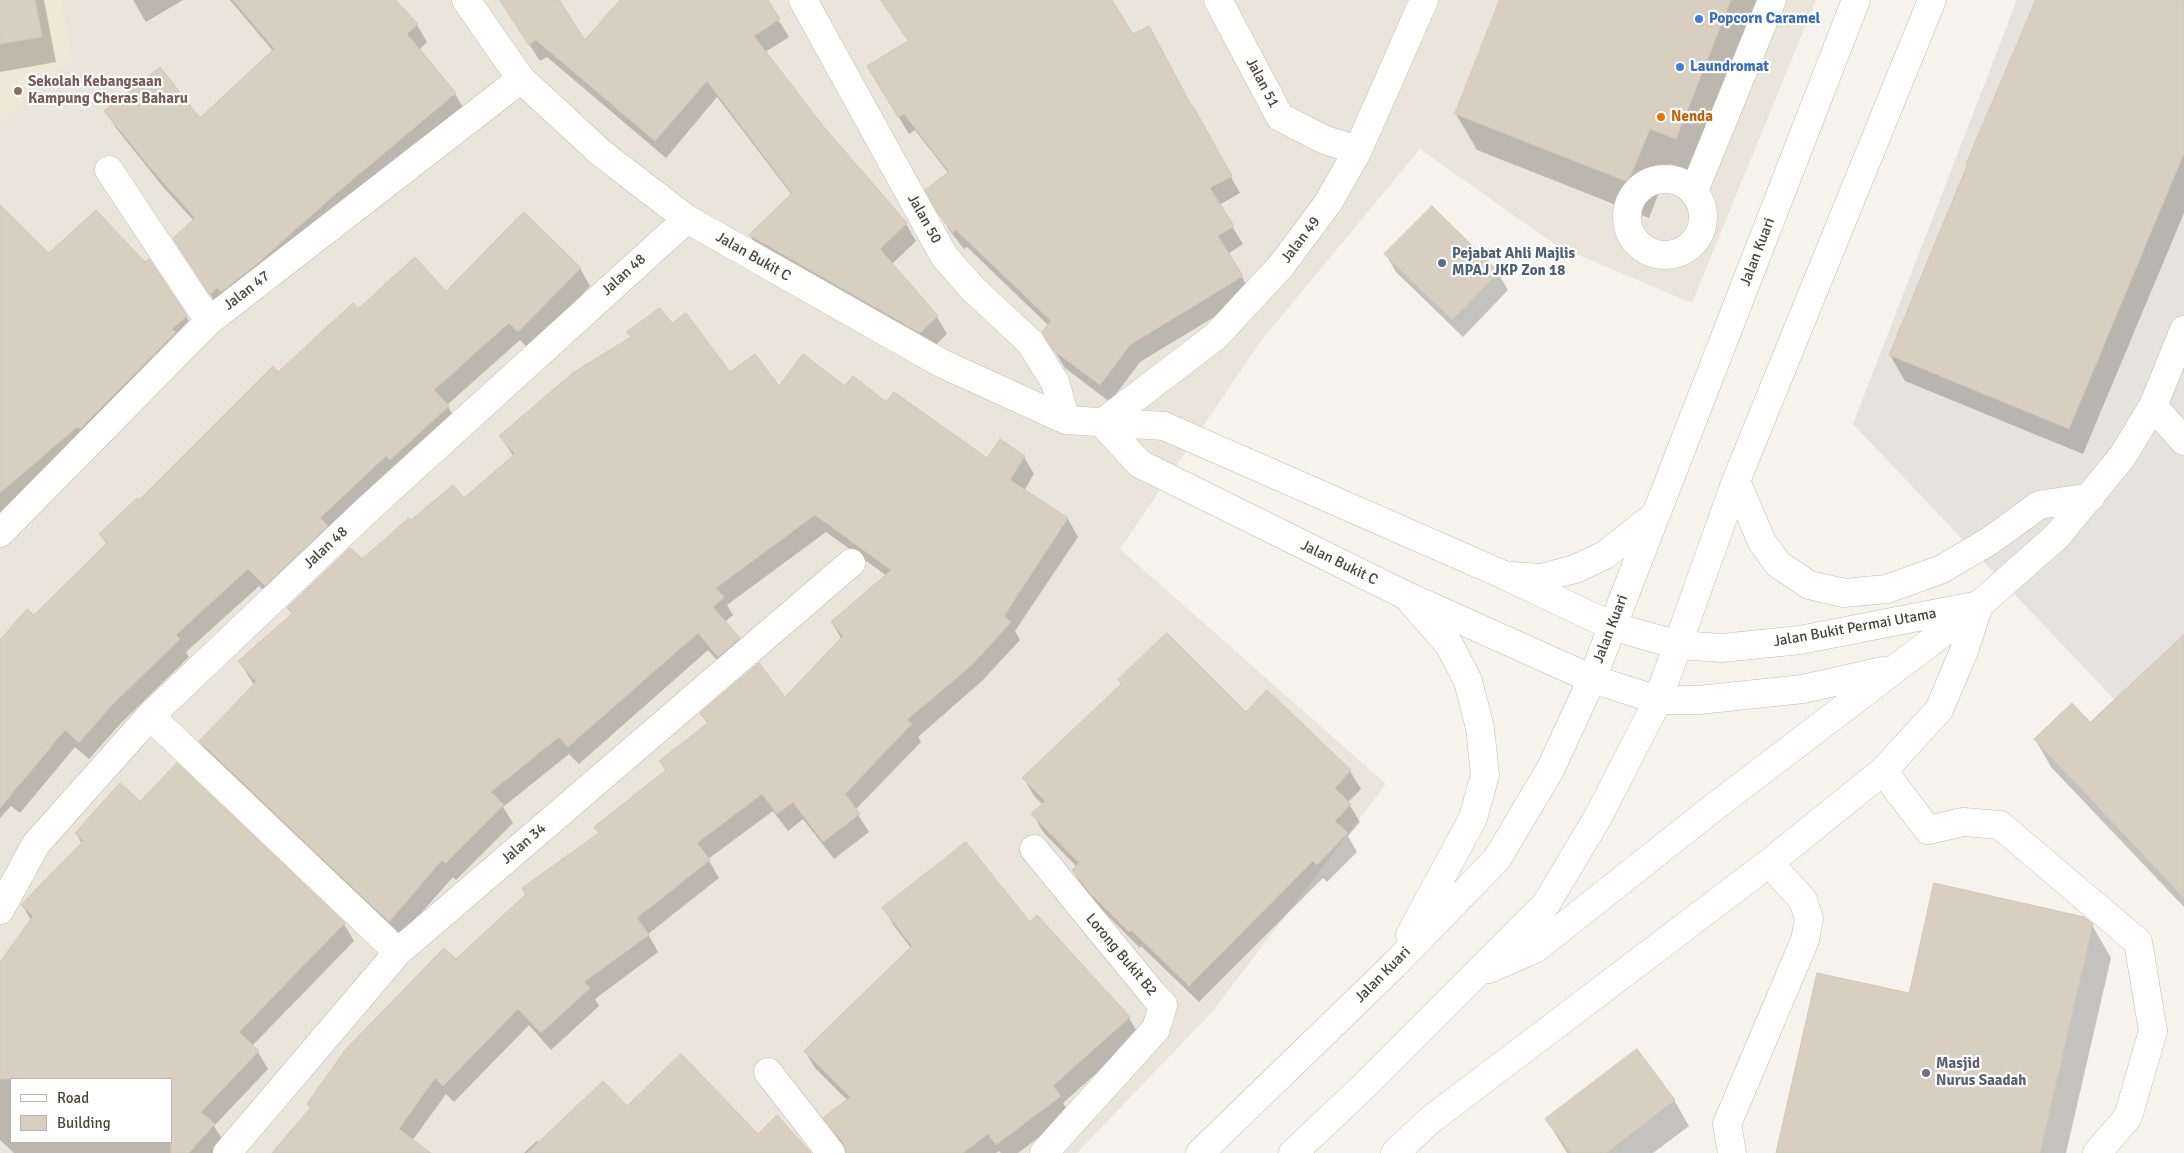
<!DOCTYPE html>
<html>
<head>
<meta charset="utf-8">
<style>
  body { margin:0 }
  #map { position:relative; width:2184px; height:1153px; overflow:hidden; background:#f6f3ec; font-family:Signika,sans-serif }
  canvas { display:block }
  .legend { position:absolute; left:10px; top:1078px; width:162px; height:65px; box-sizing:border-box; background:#fff; border:1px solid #b7b4b0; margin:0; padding:6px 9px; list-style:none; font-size:15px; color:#4b4439 }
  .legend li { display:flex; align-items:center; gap:10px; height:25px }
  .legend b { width:25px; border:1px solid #b7b4b0 }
</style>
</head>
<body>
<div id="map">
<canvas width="2184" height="1153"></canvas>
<ul class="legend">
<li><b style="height:6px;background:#fff"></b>Road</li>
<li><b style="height:14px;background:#d8cfc1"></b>Building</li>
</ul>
</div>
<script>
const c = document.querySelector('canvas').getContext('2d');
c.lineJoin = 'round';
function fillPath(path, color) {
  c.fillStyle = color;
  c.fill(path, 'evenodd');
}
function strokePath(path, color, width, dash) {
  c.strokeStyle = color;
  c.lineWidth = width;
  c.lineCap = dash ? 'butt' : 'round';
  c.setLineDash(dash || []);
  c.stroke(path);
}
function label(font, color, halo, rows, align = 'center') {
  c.font = font + ' Signika,sans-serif';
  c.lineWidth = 4.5;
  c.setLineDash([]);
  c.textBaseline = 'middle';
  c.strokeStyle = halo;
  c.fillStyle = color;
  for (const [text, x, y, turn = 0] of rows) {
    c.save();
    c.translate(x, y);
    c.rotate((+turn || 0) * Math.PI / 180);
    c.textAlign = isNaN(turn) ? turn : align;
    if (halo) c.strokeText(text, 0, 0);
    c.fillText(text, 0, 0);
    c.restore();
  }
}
fillPath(new Path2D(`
  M0,0H1816L1692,303L1557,246L1420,149L1260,342L1120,549L1386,784L1212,1012L1077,1153H0ZM11,1079H171V1142H11Z`), '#eae5da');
fillPath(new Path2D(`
  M2017,0H2184V773L1853,424Z`), '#e6e2dd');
fillPath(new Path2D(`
  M0,0H61L72,59L0,123Z`), '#efe8d6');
fillPath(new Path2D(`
  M0,0H44L56,62L0,72Z
  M133,0H183L146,22Z
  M230,0H393L417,25L427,42L419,50L455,94L465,111L221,311L174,238L194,221L164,188L116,128L106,111L200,120L273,51Z
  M501,0H558L585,42L622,0H766L789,37L765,52L822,127L906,224L916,241L892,264L937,317L947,334L931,350L760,252L750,235L792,195L717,97L666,158L547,57L540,61Z
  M881,0H1111L1133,36L1192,108L1240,193L1219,205L1243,244L1228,254L1252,294L1140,362L1110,402L1065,368L1054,350L1049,326L967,247L964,249L950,231L927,190L949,174L915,130L909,134L879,84L909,42Z
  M1502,0H1766L1696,174L1670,164L1649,218L1477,150L1456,114Z
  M2037,0H2184V213L2083,454L1905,381L1890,355Z
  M0,214L49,255L186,316L196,334L0,520Z
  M1386,255L1498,273L1508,290L1463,337L1396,272Z
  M580,268L590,286L529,349L520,340L447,405L458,424L275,602L259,586L186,652L189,657L121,723L89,759L75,747L20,813L11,806L0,818V642L34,616L107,545L100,534L139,502L278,374L358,310Z
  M671,325L730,374L778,388H845L886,403L988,460L1024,457L1034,474L1024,491L1068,519L1078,537L1015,631L1020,640L982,681L918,737L921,742L855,810L869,832L834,859L803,819L788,831L773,811L708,859L719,878L648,934L658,952L595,999L599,1006L551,1050L529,1025L454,1102L446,1094L412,1141L419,1153H274L311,1109L308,1104L456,961L667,772L661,761L708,725L702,714L785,699L842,640L832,623L887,576L826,532L727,605L733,615L725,622L739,639L749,656L729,673L708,650L579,764L569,754L503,807L513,823L456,880L453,877L399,938L210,758L200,741L254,685L240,662L293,615L288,608L362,561L411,522L464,500L514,457L501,437Z
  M2184,637V907L2051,767L2035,739L2090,724Z
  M1267,692L1350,771L1361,789L1348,802L1360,822L1348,836L1357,852L1327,882L1323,878L1199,1002L1141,946L1140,948L1101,909L1083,888L1073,870L1077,867L1043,832L1033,814L1043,805L1034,796L1024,778L1246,714Z
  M140,803L344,924L354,941L252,1046L258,1052L268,1069L214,1126L224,1142L214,1153H14L0,1140V965L31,920L22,905L82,844L76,833ZM11,1079H171V1142H11Z
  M884,909L1029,924L1037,917L1129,1018L1139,1035L1063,1103L1070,1114L1018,1153H1001L999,1151L996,1153H847L825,1118L847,1100L815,1068L805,1051L911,948L894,926Z
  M2092,925L2111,958L2066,1153H1777L1910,995Z
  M1637,1051L1674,1100L1689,1126L1653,1153H1567L1546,1119Z
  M627,1108L758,1136L777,1117L810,1153H524L537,1141L540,1143Z`), '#0003');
const building = new Path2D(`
  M0,0H35L42,37L0,44Z
  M233,0H395L418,24L407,34L456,93L339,191L258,263L221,292L217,288L210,295L173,238L195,218L153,171L104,111L160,67L200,118L274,49Z
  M500,0H559L585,40L620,0H768L780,19L754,36L823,126L907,223L880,249L938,316L920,333L749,235L792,193L707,81L655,141L536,40L529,45Z
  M881,0H1112L1133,34L1149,26L1192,107L1193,106L1232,176L1210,188L1234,226L1218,236L1243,276L1130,345L1100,385L1054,351L1042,332L1051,321L956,230L953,233L938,213L925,190L949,172L904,114L898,117L867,66L908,41Z
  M1500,0H1731L1676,139L1650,129L1628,182L1455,114Z
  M2036,0H2184V153L2069,429L1889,355L1967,166L1966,165Z
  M0,205L49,253L96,210L145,262L149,259L187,316L172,329L176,332L84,425L80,429L77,427L0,493Z
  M1432,206L1499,272L1452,320L1384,254Z
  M524,212L581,268L518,332L509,323L434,390L449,406L390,460L386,456L320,518L328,526L265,586L248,569L176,635L180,639L112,705L79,743L65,730L0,808V640L27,609L34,615L107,543L99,534L137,498L139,500L273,366L278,372L353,303L358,309L415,257L446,291Z
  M660,308L672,323L686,313L730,372L755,354L779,386L803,354L845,386L853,376L886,402L894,392L987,458L1000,439L1025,456L1010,480L1068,518L1004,616L1011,622L973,664L907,720L912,724L845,794L860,814L823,842L793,802L777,814L762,794L697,843L710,860L637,918L649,935L584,982L590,988L541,1033L518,1009L443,1086L435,1078L399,1129L431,1153H272L311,1107L307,1104L345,1050L444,948L456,959L526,894L522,888L599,833L594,827L666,770L659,761L708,723L700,713L759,663L785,697L843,636L831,622L891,570L815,515L716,588L724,597L713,607L740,638L718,657L698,633L568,747L559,737L491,792L504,805L446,863L442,860L389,922L199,741L256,682L238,661L293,613L287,608L350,548L362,559L409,518L411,520L453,485L464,498L515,454L499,436L574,372L631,337L627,332Z
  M1167,633L1246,712L1267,690L1351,770L1335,788L1351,804L1335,821L1348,833L1317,865L1313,861L1189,986L1131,930L1129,932L1089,892L1072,870L1079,863L1031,814L1045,801L1022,778L1121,684L1118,680Z
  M2184,635V898L2034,739L2072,703L2090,722Z
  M177,763L345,923L239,1032L259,1051L201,1112L215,1124L189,1153H171V1079H0V962L33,916L21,905L83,841L75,833L120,783L140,801Z
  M966,842L1030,922L1037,915L1130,1017L1053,1086L1061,1096L996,1145L988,1134L963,1153H846L843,1143L823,1118L850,1097L804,1051L912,946L882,908Z
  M1934,883L2084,917L2093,924L2040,1153H1776L1817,973L1909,993Z
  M1637,1049L1675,1100L1606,1153H1571L1545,1119Z
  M681,1054L758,1134L777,1115L811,1153H527L603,1081L627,1106Z`);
fillPath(building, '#d8cfc1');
strokePath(building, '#d3c7b4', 1);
const minor = new Path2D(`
  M466,0L521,79L601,153L687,219L941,363L1066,420L1164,426L1504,575L1612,626L1678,645L1722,648L1800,640L1979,605
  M803,0L944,256L972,288L1030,342L1055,382L1066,420
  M1218,0L1280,117L1325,140L1358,150
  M109,170L209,321
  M1627 217a38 38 0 1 1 76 0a38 38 0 1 1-76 0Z
  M1694,191L1772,0
  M2153,406L2184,441
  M1102,423L1140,464L1405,595L1592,679L1658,700H1699L1803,689L1883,671
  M1102,423L1216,336L1281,266L1328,203L1358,150L1424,0
  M1736,481L1762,542L1778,564L1809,585L1844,593L1887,589L1942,569L1991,540L2039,505L2091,497
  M0,533L209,321L521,79
  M1513,576L1541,578L1575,569L1605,555L1654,516
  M150,716L398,952
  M1883,771L1928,830L1963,822L2000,825L2138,942L2153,1031L2128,1117L2097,1153
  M1034,849L1152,993L1163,1005L1156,1029L1044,1153
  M0,910L36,844L150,716L369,508L687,219
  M1410,935L1473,818L1485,775L1480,728L1468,681L1450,646L1411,601
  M1489,969L1535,949L1713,808L1979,605L2057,536L2122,457L2153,406L2184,330
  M768,1072L831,1153
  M227,1153L398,952L851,563
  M1200,1153L1394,965L1497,859L1551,768L1592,679L1856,0
  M1293,1153L1363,1087L1546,904L1598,817L1658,700L1736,481L1932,0
  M1395,1153L1429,1121L1769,863L1883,771L1939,710L1964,651L1979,605
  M1732,1153L1727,1124L1805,940L1809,919L1803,900L1769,863`);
strokePath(minor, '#c2bbae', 29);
strokePath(minor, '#fff', 28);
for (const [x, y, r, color] of [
  [1699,19,5,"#3f7fe0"],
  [1680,67,5,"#3f7fe0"],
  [18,91,5,"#8d6e63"],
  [1661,117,5,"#e8710a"],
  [1442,263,5,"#5c6f8a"],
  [1926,1073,5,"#6b7280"]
]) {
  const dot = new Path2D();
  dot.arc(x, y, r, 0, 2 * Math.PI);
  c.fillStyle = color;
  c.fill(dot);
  strokePath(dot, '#fff', 2);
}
label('bold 15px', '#366cbe', '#fff', [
  ["Popcorn Caramel",1709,19],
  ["Laundromat",1690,67]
], 'left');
label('bold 15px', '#785e54', '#fff', [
  ["Sekolah Kebangsaan",28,82],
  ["Kampung Cheras Baharu",28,99]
], 'left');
label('15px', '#4b4439', '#fff', [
  ["Jalan 51",1262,83,62],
  ["Jalan 50",924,219,61],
  ["Jalan 49",1301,240,-53],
  ["Jalan Kuari",1758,252,-69],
  ["Jalan Bukit C",753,257,30],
  ["Jalan 48",624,275,-42],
  ["Jalan 47",247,291,-38],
  ["Jalan 48",326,548,-43],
  ["Jalan Bukit C",1339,563,26],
  ["Jalan Bukit Permai Utama",1855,628,-10],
  ["Jalan Kuari",1611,629,-69],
  ["Jalan 34",524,844,-41],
  ["Lorong Bukit B2",1121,955,50],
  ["Jalan Kuari",1383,975,-45]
]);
label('bold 15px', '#c56008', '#fff', [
  ["Nenda",1671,117]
], 'left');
label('bold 15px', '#4e5e75', '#fff', [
  ["Pejabat Ahli Majlis",1452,254],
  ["MPAJ JKP Zon 18",1452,271]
], 'left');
label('bold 15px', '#5b616d', '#fff', [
  ["Masjid",1936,1064],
  ["Nurus Saadah",1936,1081]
], 'left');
</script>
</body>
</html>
